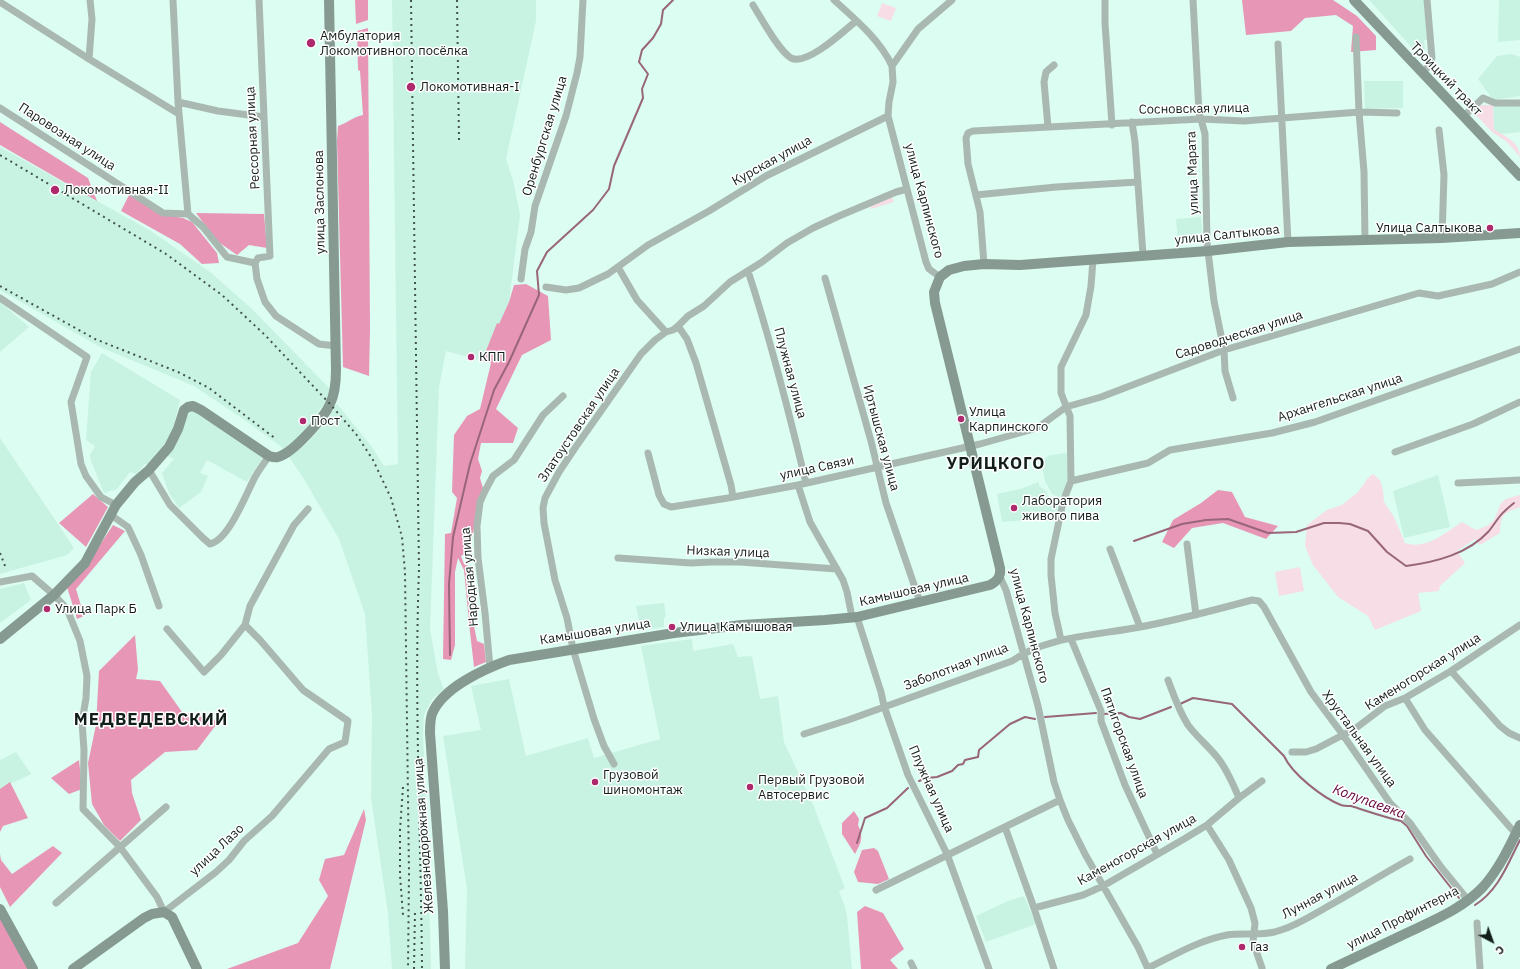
<!DOCTYPE html>
<html>
<head>
<meta charset="utf-8">
<style>
  body { margin:0 }
  #map { position:relative; width:1520px; height:969px; overflow:hidden; background:#dcfdf1; font-family:"IBM Plex Sans",sans-serif }
  canvas { display:block }
  .north { position:absolute; left:1472px; top:921px; width:40px; height:40px; -webkit-text-stroke:3px #fff; paint-order:stroke; rotate:139deg; font-size:11px; font-weight:700; line-height:16px; text-align:center; color:#121e1a }
  .north::after { content:''; display:block; margin:auto; width:14px; height:18px; background:#121e1a; clip-path:polygon(50% 0,100% 100%,50% 72%,0 100%) }
</style>
</head>
<body>
<div id="map">
<canvas width="1520" height="969"></canvas>
<div class="north">С</div>
</div>
<script>
const c = document.querySelector('canvas').getContext('2d');
c.lineJoin = 'round';
function fillPath(path, color) {
  c.fillStyle = color;
  c.fill(path, 'evenodd');
}
function strokePath(path, color, width, dash) {
  c.strokeStyle = color;
  c.lineWidth = width;
  c.lineCap = dash ? 'butt' : 'round';
  c.setLineDash(dash || []);
  c.stroke(path);
}
function label(font, color, halo, rows, align = 'center') {
  c.font = font + ' "IBM Plex Sans",sans-serif';
  c.lineWidth = 3;
  c.setLineDash([]);
  c.textBaseline = 'middle';
  c.strokeStyle = halo;
  c.fillStyle = color;
  for (const [text, x, y, turn = 0] of rows) {
    c.save();
    c.translate(x, y);
    c.rotate((+turn || 0) * Math.PI / 180);
    c.textAlign = isNaN(turn) ? turn : align;
    if (halo) c.strokeText(text, 0, 0);
    c.fillText(text, 0, 0);
    c.restore();
  }
}
fillPath(new Path2D(`
  M392,0H536V21L506,159L513,180L520,215L509,302L499,325L497,324L482,361L446,351L439,387L430,629L438,674L444,689L432,699L424,715L423,735L427,819L431,969H392L388,913L371,798L372,715L365,614L339,539L304,479L289,457L308,442L324,424L337,404L372,447L384,466L398,464Z
  M1369,0H1424L1427,40H1424L1425,49L1416,52Z
  M1499,0H1520V40L1498,42Z
  M1512,54L1520,57V96L1493,100L1478,79L1497,56Z
  M1364,81H1403V108L1365,109Z
  M1493,105L1520,106V132L1500,134L1494,129Z
  M0,147L151,231L210,272L252,309L333,392L300,436L284,449L249,423L194,386L100,347L0,290Z
  M1201,217L1203,238L1178,241L1176,219Z
  M0,302L29,327L0,352Z
  M102,353L180,400L173,429L163,448L150,464H145L136,474L130,472L117,489L104,493L91,461L90,455L95,446L86,440L91,372Z
  M192,408L265,454L247,482L207,460L200,473L208,476L201,492L179,508L169,493L162,473L174,459L166,455Z
  M0,438L74,548L67,555L0,574Z
  M1067,453L1069,481L1064,495L1058,497L1052,494L1045,481L1041,461L1050,455Z
  M1438,475L1450,527L1404,538L1393,491Z
  M1039,482V486L1046,491L1048,496L1058,502L1056,516L1050,521L1028,520L1002,522L997,494L1020,489Z
  M24,583L31,600L0,623V589Z
  M664,603L666,616L664,618V627L641,630L636,606Z
  M692,639L693,651L733,644L738,657L752,656L760,699L778,696L784,742L814,807L845,888L839,891L845,907L847,916L852,969H465L467,889L443,736L481,730L471,686L509,679L526,756L588,738L594,758L660,739L641,646Z
  M16,752L31,774L10,784L0,791V760Z
  M1024,896L1036,924L986,942L976,916L1008,901Z`), '#c8f3e3');
fillPath(new Path2D(`
  M882,3L896,8L891,21L877,16Z
  M1481,105H1493L1494,129C1506,137 1520,142 1520,157L1507,142L1492,132L1475,114Z
  M892,197L894,202L871,209L870,204Z
  M1373,474L1380,480L1383,490L1384,502L1394,517L1405,543C1426,550 1445,533 1462,522L1476,530L1487,526L1494,520L1501,503L1506,499L1520,495V507C1503,514 1501,513 1500,533L1480,545L1475,539L1457,551L1465,563L1440,586L1439,591L1418,593L1421,611L1375,630L1368,616L1338,597L1313,565L1305,546L1307,525L1327,510L1342,505L1358,492L1368,478Z
  M1300,567L1304,591L1279,596L1275,572Z`), '#f7dde6');
fillPath(new Path2D(`
  M355,0H368V20L356,24Z
  M1242,0H1333L1357,16L1376,36V50L1351,52L1353,26L1336,15L1305,18L1291,31L1246,35Z
  M368,28L370,330L369,376L343,367L337,141L338,126C347,123 355,116 363,115L360,71L358,70L357,31Z
  M0,122L88,178L97,201L0,145Z
  M129,195L160,214L183,218L192,222L217,253L219,263L202,264L180,244L121,211Z
  M196,213L264,214L267,248L249,245L237,255L217,241Z
  M526,284L548,296L551,340L522,355L496,409L518,428L513,443H481L478,459L482,471L480,478L483,488L469,551L461,556L464,564L470,567L474,626L477,641L484,644L486,662L474,667L470,632L464,570L458,558L455,572V645L451,660L443,659L445,534L451,533L457,498L452,492L454,435L467,416L480,409L491,363L482,361L497,323L499,324L509,302L514,285Z
  M1218,490L1232,492L1245,517L1278,526L1266,539L1223,523L1192,528L1174,548L1162,542L1173,520L1201,503Z
  M93,494L108,507L86,547L59,523Z
  M113,525L125,531L76,589L84,616L77,619L67,587L90,560Z
  M135,635L138,670L136,679L160,681L182,712L219,721L197,750L165,752L131,780L132,793L141,820L120,841L104,825L92,804L88,763L96,725L99,671Z
  M79,760L82,789L69,794L51,778Z
  M10,782L28,818L3,826L0,832V789Z
  M364,809L366,820L330,969H227L298,943L328,896L319,880L325,859L344,855Z
  M854,811L859,819L858,825C864,837 861,843 855,854L842,834V823Z
  M53,846L62,853L10,907L0,887V854L1,860L12,874Z
  M874,848L878,851L889,879L878,884L858,882L854,872L862,850Z
  M865,906L883,913L904,949L890,960L898,969H861L857,912Z
  M0,912L31,969H0Z`), '#e796b6');
strokePath(new Path2D(`
  M1134,541L1182,524L1206,520L1228,519L1268,533L1296,532L1324,523H1339L1350,524L1368,531L1387,552L1406,566C1436,562 1468,554 1489,531C1493,526 1496,521 1500,516C1504,511 1509,507 1514,503
  M450,655L449,584L453,537L470,464L494,390L509,362L539,295L537,271L547,252L593,210L609,189L614,166L643,98L642,89L648,74L639,62L642,50L653,38L661,24L663,10L673,0
  M1180,704L1193,698L1232,704L1284,756C1292,774 1323,798 1341,805C1344,806 1348,806 1351,806C1367,811 1384,817 1401,821L1407,826L1426,856L1459,898
  M1103,714L1121,713L1129,717L1140,719L1171,707
  M1045,717L1096,713
  M919,781L927,778L937,777L952,771L958,765L963,764L965,760L978,757L979,750L1010,724L1025,717L1035,719
  M857,843L865,818L887,808L908,788
  M1475,905C1499,890 1508,863 1520,840`), '#986579', 2);
strokePath(new Path2D(`
  M173,0L178,102L188,214
  M834,0C855,19 880,40 892,66
  M1105,0V23L1112,125
  M1193,0L1199,112L1205,134L1207,243L1214,301L1224,350L1225,371L1233,398
  M0,2L89,59L179,114
  M753,5C761,18 779,51 791,58C807,66 844,31 856,21
  M1356,37L1359,112L1364,172L1365,240
  M1278,44L1288,242
  M89,59L92,19L90,0
  M1422,73L1429,66L1432,58L1427,0
  M178,102L218,111L264,117
  M0,108L163,213L188,214L203,227L227,257L255,263L257,279L265,302L276,316L319,344L336,346
  M888,116L926,262L929,269L940,277
  M1464,116L1483,98L1495,103H1520
  M1132,122L1135,142L1143,255
  M1048,127L1044,82L1046,72L1054,65
  M1439,130L1444,175L1442,238
  M976,195L1056,187L1138,182
  M255,263L258,258L270,256L259,0
  M984,264L980,212L968,164L966,138L968,133L973,131L1201,119L1244,121L1359,112L1397,113
  M618,267L637,300L666,332
  M748,271C771,341 789,412 806,483
  M825,278L871,441L886,503L920,602
  M521,279L525,249L531,232L535,206L566,116L577,73L580,57L583,0
  M546,287L566,290L579,288L608,274L648,245L709,211L766,176L888,116L889,102L893,82L892,66L918,29L952,0
  M0,298L87,357L71,402L81,464L86,476L101,497L116,505
  M678,326L687,339L696,363L731,485L733,497
  M1395,452L1473,424L1520,402
  M648,453L659,495L664,504L671,507L728,498L798,485L980,444L1030,430L1040,426L1066,407L1101,397L1224,350L1419,293L1438,296L1492,284L1520,272
  M149,470L170,505L203,538L210,544C229,540 246,494 255,477C259,470 264,463 269,456
  M1071,481L1148,463L1170,450L1272,433L1315,422L1520,349
  M1458,483L1520,480
  M798,485L810,522L843,580L847,592L852,617
  M111,515L128,527L141,555L159,606
  M1187,544L1196,615
  M1110,549L1140,627
  M618,558L691,563L711,562H740L837,569
  M1000,577L1006,590L1038,706L1054,782L1060,800L1068,820L1085,854L1138,947L1148,969
  M0,582L32,576L54,595L67,609L80,641L87,676L86,698L82,722L84,750L83,809L120,847L157,897L164,912L216,872L229,860L244,841L272,816L329,749L345,742L348,721L303,690L260,640L245,625
  M857,617L881,692L884,706L908,775L947,854L989,969
  M167,629L204,672L221,655L245,625L250,606L294,525L308,509
  M1071,639L1101,711V721L1125,785L1157,854
  M1061,640L1055,613L1051,575V559L1063,502L1071,481L1070,416L1061,393V367L1086,315L1091,286L1093,260
  M490,667L485,613L478,558L477,526L480,502L485,491L493,476L514,460L543,415L563,396
  M1451,671L1500,726L1509,733L1520,738
  M1168,680C1174,696 1179,711 1188,725C1197,737 1208,746 1217,757C1227,769 1233,784 1239,798
  M1405,698L1425,730L1516,834
  M804,734L848,720L1012,661C1046,636 1099,635 1140,627C1178,620 1215,610 1252,600L1259,601L1264,607L1311,692L1343,735L1390,803L1410,823L1441,867L1468,900
  M1292,752H1306L1316,749L1356,728L1385,706L1405,698L1451,671L1520,625
  M614,764L604,746L594,719L573,649L567,618L555,580L544,523L543,508L545,498L559,472L575,448L641,354L655,340L666,332L673,330L678,326L688,316L704,306L730,282L762,262L787,243L813,228L839,216L896,192L907,189
  M1207,825L1229,860L1251,908L1255,923L1253,942L1262,968
  M1005,827L1034,908L1054,969
  M876,890L1060,800
  M56,903L166,807
  M1034,908L1083,895L1103,886L1184,839L1207,825L1239,798L1262,781
  M1477,923L1480,969
  M911,963L914,969
  M1148,968C1173,956 1199,940 1227,935C1245,932 1263,937 1281,930C1297,925 1311,916 1325,908C1354,892 1381,875 1410,859`), '#aab8b2', 7);
strokePath(new Path2D(`
  M1354,0L1520,176
  M0,639L54,595L85,563L116,505L135,482L149,470L169,447L178,429L184,410L188,407L193,406L201,410L269,456C272,457 275,458 278,457C293,453 324,418 330,404C335,394 336,380 336,370L329,0
  M0,909L33,969
  M73,969L144,918L152,914L164,912L172,917L197,969
  M445,969L443,911L430,733C430,727 430,720 432,714C442,688 484,669 509,660L674,633L742,625L825,620L857,617L990,585C998,581 1001,576 1000,568L935,303L934,292L940,277L949,270L964,266L984,264L1020,265L1060,262L1208,251L1288,242L1442,238L1520,233
  M1331,969C1358,956 1384,944 1411,931C1436,919 1463,908 1483,887C1499,869 1510,846 1520,825`), '#869a92', 10);
strokePath(new Path2D(`
  M411,0L419,569C414,702 421,836 422,969
  M457,0L459,140
  M0,155L166,254L222,295L265,335L330,404L356,434L373,460L391,498L402,537L405,572L409,873L408,969
  M0,286L95,339L178,372L209,388L276,439
  M0,553L5,566
  M403,787L400,830V875L403,915
  M414,969L415,910`), '#42534d', 2, [2, 4]);
for (const [x, y, r, color] of [
  [311,43,5,"#af296d"],
  [411,87,5,"#af296d"],
  [55,190,5,"#af296d"],
  [1490,228,4,"#af296d"],
  [471,357,4,"#af296d"],
  [961,419,4,"#af296d"],
  [303,421,4,"#af296d"],
  [1014,508,4,"#af296d"],
  [47,609,4,"#af296d"],
  [672,627,4,"#af296d"],
  [595,782,4,"#af296d"],
  [750,787,4,"#af296d"],
  [1242,947,4,"#af296d"]
]) {
  const dot = new Path2D();
  dot.arc(x, y, r, 0, 2 * Math.PI);
  c.fillStyle = color;
  c.fill(dot);
  strokePath(dot, '#fff', 1.5);
}
label('13px', '#121e1a', '#fff', [
  ["Амбулатория",320,36],
  ["Локомотивного посёлка",320,51],
  ["Локомотивная-I",420,87],
  ["Локомотивная-II",64,190],
  ["Улица Салтыкова",1482,228,"right"],
  ["КПП",479,357],
  ["Улица",969,412],
  ["Карпинского",969,427],
  ["Пост",311,421],
  ["Лаборатория",1022,501],
  ["живого пива",1022,516],
  ["Улица Парк Б",55,609],
  ["Улица Камышовая",680,627],
  ["Грузовой",603,775],
  ["шиномонтаж",603,790],
  ["Первый Грузовой",758,780],
  ["Автосервис",758,795],
  ["Газ",1250,947]
], 'left');
label('13px', '#121e1a', '#fff', [
  ["Троицкий тракт",1446,79,46],
  ["Сосновская улица",1194,109,-1],
  ["Оренбургская улица",545,136,-73],
  ["Паровозная улица",67,137,33],
  ["Рессорная улица",253,138,-93],
  ["Курская улица",772,161,-29],
  ["улица Марата",1193,173,-92],
  ["улица Карпинского",924,201,75],
  ["улица Заслонова",320,202,-91],
  ["улица Салтыкова",1227,235,-6],
  ["Садоводческая улица",1239,335,-18],
  ["Плужная улица",790,373,75],
  ["Архангельская улица",1340,398,-18],
  ["Златоустовская улица",579,425,-56],
  ["Иртышская улица",881,438,75],
  ["улица Связи",817,468,-12],
  ["Низкая улица",728,552,2],
  ["Народная улица",470,577,-95],
  ["Камышовая улица",914,590,-13],
  ["улица Карпинского",1029,626,75],
  ["Камышовая улица",595,632,-9],
  ["Заболотная улица",956,667,-21],
  ["Каменогорская улица",1423,672,-32],
  ["Хрустальная улица",1359,739,54],
  ["Пятигорская улица",1124,743,70],
  ["Плужная улица",931,789,66],
  ["Железнодорожная улица",424,836,-94],
  ["улица Лазо",217,850,-43],
  ["Каменогорская улица",1137,850,-29],
  ["Лунная улица",1320,896,-28],
  ["улица Профинтерна",1403,918,-27]
]);
label('italic 14px', '#640139', '#fff', [
  ["Колупаевка",1369,802,20]
]);
c.letterSpacing = '1px';
label('bold 17px', '#121e1a', '#fff', [
  ["УРИЦКОГО",996,464],
  ["МЕДВЕДЕВСКИЙ",151,720]
]);
c.letterSpacing = '0px';
</script>
</body>
</html>
